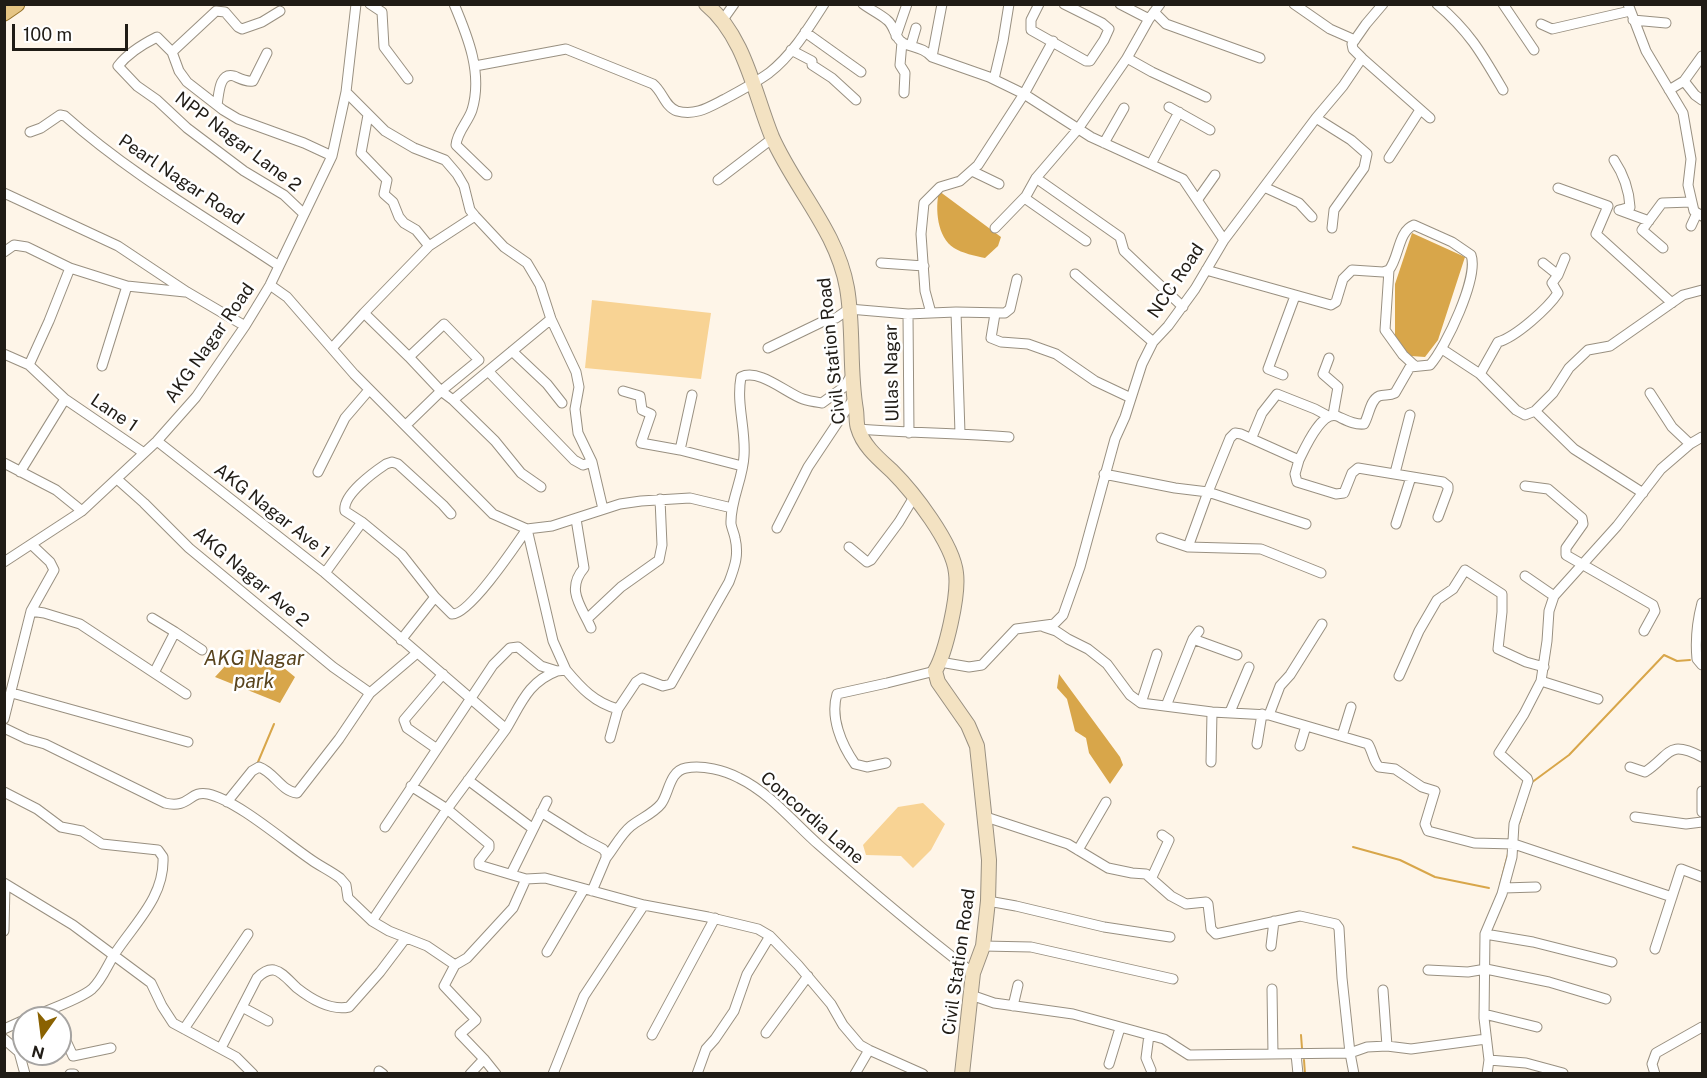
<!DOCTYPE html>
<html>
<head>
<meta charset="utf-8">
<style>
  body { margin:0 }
  #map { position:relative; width:1707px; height:1078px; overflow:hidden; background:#fef5e8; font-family:"Public Sans",sans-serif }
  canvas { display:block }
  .frame { position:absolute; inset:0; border:6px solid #201c16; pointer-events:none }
  .north { position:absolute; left:12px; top:1006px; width:60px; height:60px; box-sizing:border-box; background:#fff; border:2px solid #a6a4a2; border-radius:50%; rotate:194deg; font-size:16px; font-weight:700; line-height:24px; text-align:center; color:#201c16 }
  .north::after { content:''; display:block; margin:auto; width:21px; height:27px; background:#8a6201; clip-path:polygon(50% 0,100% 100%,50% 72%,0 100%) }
  .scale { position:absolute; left:12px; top:24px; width:116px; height:27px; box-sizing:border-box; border:3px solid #201c16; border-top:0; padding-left:8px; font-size:18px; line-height:21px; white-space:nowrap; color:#201c16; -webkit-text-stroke:4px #fff; paint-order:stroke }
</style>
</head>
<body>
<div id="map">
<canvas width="1707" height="1078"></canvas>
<div class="frame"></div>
<div class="north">N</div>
<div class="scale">100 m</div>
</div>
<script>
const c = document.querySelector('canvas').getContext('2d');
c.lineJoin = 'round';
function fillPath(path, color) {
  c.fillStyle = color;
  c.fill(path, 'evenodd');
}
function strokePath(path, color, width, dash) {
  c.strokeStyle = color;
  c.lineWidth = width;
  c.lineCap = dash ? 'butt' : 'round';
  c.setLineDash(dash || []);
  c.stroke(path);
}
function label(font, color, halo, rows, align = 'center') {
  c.font = font + ' "Public Sans",sans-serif';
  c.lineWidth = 5;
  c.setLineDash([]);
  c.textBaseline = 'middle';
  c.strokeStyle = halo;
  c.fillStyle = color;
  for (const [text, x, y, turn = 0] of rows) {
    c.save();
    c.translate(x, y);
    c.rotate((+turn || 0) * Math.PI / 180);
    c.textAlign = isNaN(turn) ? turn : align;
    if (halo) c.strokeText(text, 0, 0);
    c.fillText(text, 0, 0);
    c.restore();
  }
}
fillPath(new Path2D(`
  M592,300L711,313L701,379L585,368Z
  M923,803L945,824L931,850L913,868L901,856L866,855L863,845L898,807Z`), '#f8d394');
fillPath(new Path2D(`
  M939,191L1001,237L998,246L985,258C975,256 962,253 954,248C937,237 935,209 939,191Z
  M1412,233L1465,257L1438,340L1425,357L1411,356L1395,342V284Z
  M253,649L262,650L295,677L280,703L215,677L239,651Z
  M1059,674L1120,757L1123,765L1110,784L1089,753L1086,738L1075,731L1067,699L1057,688Z`), '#d8a64a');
strokePath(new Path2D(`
  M1701,656L1702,646
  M258,762L274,724
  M1531,783L1569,755L1664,655L1677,661L1690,660
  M1519,823L1527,797
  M1353,847L1400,860L1435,877L1489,888
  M1500,885L1508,854
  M1301,1035L1302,1048
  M1304,1060L1305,1074`), '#d8a64a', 2);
const street = new Path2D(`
  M370,4L382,12L384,47L408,79
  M454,4C468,37 483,74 472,110C468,122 457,132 456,145L487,175
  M863,4C871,10 880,14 887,20C895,26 894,38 903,43C913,48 923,47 932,57L989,77L1024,94L1053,41
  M1039,4L1031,20V30L1086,61H1090L1104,40L1109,29L1102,23L1064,4
  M1120,4L1149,19
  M1294,4L1330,29L1355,40
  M1437,4C1470,32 1482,54 1503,90
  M1503,4L1534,50
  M1628,4L1646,51L1683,113L1691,159L1688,185L1694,211L1702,216
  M1154,12L1166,24L1260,58
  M1633,20L1666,23
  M722,21L734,4
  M1541,24L1552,29L1630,11
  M805,32L861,72
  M896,36L907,4
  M902,42L900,65L905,73L904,93
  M911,45L916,28
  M791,50L812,61V65L832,78L856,100
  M172,52L157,37C143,44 128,53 118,66L137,86L157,100L187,128L244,171L284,195L304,214
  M172,52L179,71L187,82L223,110L238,119L304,143L332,156
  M172,52L216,11L225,12L238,27L242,29L262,22L280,11
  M932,57L942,4
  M1127,58L1152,72L1206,97
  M1362,58L1430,118
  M475,66L566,49L653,84C663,92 665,107 677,111C696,116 709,107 725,99C740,91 755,83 769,73C792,55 808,29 824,4
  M994,79L1003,41L1009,4
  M1684,81L1695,95L1702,100
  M1669,90L1684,81L1702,56
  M346,92L385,131L414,148L445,160L457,174L464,186L470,210L475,216L504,247L527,263L540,285L551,319L576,372L579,387L575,409L578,433L592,462L603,509
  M217,105C219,94 219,72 234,76C241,79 246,82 253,81L267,53
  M1169,107L1210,130
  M368,115L361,153L387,180L384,194L393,202L399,217L404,223L416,230L429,246
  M1316,118L1351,140L1367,154L1364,168L1334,210L1332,228
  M30,132L41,128L60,115L65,116C130,174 207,218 279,266
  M1104,143L1124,108
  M1389,158L1420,110
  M1614,160C1624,175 1629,189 1630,207L1620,210
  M1151,164L1179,112
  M972,171L999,184
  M1036,178L1120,237L1124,251L1183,307
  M718,180L773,138
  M1264,187L1299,203L1312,217
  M1558,188L1608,206L1596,234L1672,303
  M4,193L118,246L187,292L245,326
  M1198,199L1215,175
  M1619,210L1649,221
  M1691,226L1697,213
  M995,228L1026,196
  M1086,241L1026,199V196L1036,178L1078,129L1127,58L1149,19L1160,4
  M1663,248L1642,230L1662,203L1691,202
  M4,252L14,245L27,247L70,268
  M881,263L924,266
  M1543,263L1558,275
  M1206,270L1331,305L1336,302L1343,279L1352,270L1383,272L1389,270C1399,258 1398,231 1414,225L1452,242L1471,255C1479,277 1446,347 1430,365L1410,367L1395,393C1389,396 1385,394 1379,396C1370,400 1369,416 1364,424C1354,425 1346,420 1337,416C1321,411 1305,448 1299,460
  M1389,270L1385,330L1403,355L1415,366
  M1075,274L1153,342
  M270,285L287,297L354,374L493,514L527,529L552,526L620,504L641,501L690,498L732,508
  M956,312L1005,313L1010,309L1017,279
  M364,313L409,357L441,391L453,400L495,441L521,473L541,487
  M931,313L956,312L960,433
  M908,314L909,433
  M995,314L991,338L1001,342L1028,344L1056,354L1095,381L1131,398
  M333,347L364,313L429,246L475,216
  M768,348L826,320L836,318L849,309L908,314L931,313L925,291L921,234L924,203L940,187L960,181L978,165L1024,94L1091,137L1183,179L1224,240
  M1442,349L1480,374L1516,410L1525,415L1535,411L1553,393L1569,368L1588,350L1610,346L1683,295L1702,290
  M512,351L547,384L562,403
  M4,354L29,365L49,321L70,268L127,286
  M1329,358L1323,374L1338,387L1333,415
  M29,365L65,399L144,453
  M102,366L127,286L185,292
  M488,371L574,460L583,465L592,462
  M1480,374L1498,342C1516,337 1548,308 1558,293L1552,283L1558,275L1565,258
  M1283,375L1268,369L1295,296
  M623,391L640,396L642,410L651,414L641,443L680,450L742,466
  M1650,393L1672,427L1690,444
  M453,400L551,319
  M1535,411L1574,449L1643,493
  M406,425L441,391L479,360L444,324L409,357
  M858,429C908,433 958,433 1009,437
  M1252,437L1262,413L1277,394L1315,409L1328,416
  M157,441L325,573L362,522L345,511C342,495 374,472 386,464L392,462L398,464L443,505L451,514
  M680,450L692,395
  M4,463L56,490L82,511
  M20,472L65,399
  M318,472L345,418L369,390
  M1395,473L1410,415
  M1104,474L1175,488L1208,492L1230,438L1235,433L1241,434L1299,460L1295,474L1297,482L1336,494L1344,493L1352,473L1358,468L1443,482L1448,486V490L1438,517
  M117,479L144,503L189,548L333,667L370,693
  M1525,486L1548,489L1582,518L1583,524L1566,548V555L1653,605L1655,611L1644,631
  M576,519L584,568C565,590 582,607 591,628
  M362,522L402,555L435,597
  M1396,524L1411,477
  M777,528L808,467L854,398
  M527,529L553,641L566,670
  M1161,538L1188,547L1261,549L1321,573
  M849,547L867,562L871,560L899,522L914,497
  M1188,547L1208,492L1306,524
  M4,562L82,511L157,441L196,397L245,326L270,285L332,156L346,92L356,4
  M325,573L506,729L447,809L489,844V848L479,861V865L526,879L545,878L644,905L708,917L758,929L770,936L798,965L831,1004L843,1025L860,1045L869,1050
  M1525,576L1554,596
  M1702,603C1697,622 1695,639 1697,659L1702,665
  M31,611L44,613L80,624L186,694
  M152,618L175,632
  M587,619L621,587L659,560L662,545L660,499
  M1044,627L1056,631L1068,639L1088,649L1107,664L1130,695L1141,703L1212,712L1269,715L1368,744C1373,752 1373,761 1379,767L1395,769L1422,787L1435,791L1425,824L1428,831L1474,843L1514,844L1672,897
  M1193,639L1237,655
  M401,640L435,597L452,614C469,615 516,545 527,529
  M940,662L969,667L982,665L1016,629L1054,624L1063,615L1080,567L1115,439L1125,417L1142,364L1153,342L1168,326L1195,289L1224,240L1316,118L1343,86L1362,58L1353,49L1352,44L1366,24L1383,4
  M155,671L175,632L202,650
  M443,674L404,720L407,728L437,749L493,665L510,648L518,647L541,666L557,671L566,670C581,688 595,703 618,709L636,682L642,678L663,686L671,684L729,582C735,566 739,555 735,538C734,533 732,529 731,524C730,501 743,479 744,456C746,429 736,404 741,377C759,368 786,393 803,399C809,401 816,402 822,403L844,387L851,376
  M1399,676L1419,631L1437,600L1453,589L1465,570L1502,594V612L1498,649L1526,662L1544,667
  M12,693L188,742
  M1598,699L1541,681L1547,641L1549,611L1554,596L1617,526L1661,469L1690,444L1702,437
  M1141,703L1157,654
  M1166,706L1193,639L1199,631
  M1230,712L1249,667
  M1269,715L1280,686L1290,675L1322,624
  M4,719L31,611L54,570L50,562L32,545
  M4,728L27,739L45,744L165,803C190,809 189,790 208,794C239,801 288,845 316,863C324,868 332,872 340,878L346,885L348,898L372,921L389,931L427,946L455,965L467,958L513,908L526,879
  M506,729C521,704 528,682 557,671
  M1342,736L1351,707
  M610,738L618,709
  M1257,744L1262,714
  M1300,746L1306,726
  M1211,762L1212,712
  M886,763L867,767L855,764C841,744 830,717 837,694L887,683L935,671
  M1630,767L1645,772C1671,755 1667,739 1702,757
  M468,780L532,828
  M1702,791V812
  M4,792L37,809L61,827L82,831L102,844L158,850L163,857C165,897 134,924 114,955C107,966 102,980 92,989C79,1000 45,1011 29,1018
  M227,802L252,771L259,767C274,772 281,791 297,793L339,739L370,693L417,653
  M541,812L584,839L603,849L606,853V858L592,891
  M986,817L1068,844L1108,868L1132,873L1146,874L1171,896L1186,904L1206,902L1208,904L1211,929L1216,934L1300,916L1336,924L1339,928L1342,978L1350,1053L1367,1047L1387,1046L1411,1049L1486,1039
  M1635,817L1686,824L1702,822
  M385,827L437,749
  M1078,850L1106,802
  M606,858C614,848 621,834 631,826C640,819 654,813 661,804C669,794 669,771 686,768C703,765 724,770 739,778C770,793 793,822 819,845C869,889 920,932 973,973
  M511,874L547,801
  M1152,877L1169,840L1162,835
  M4,883L73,925L151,983L162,1006L173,1023L236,1057L253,1074
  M1504,888L1536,887
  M988,901L1016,906L1104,927L1170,937
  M372,921L447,809L411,786
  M4,931L5,884
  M1485,934L1533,942L1612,962
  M983,946L1031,947L1173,979
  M1271,946L1274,921
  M1655,949L1681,869L1702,877
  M547,952L584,889
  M455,965L444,986L476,1020L460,1034L484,1059
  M1428,970L1468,972L1486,969L1549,982L1606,999
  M1272,989L1273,1054
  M1383,990L1387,1046
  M971,995L994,1003L1073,1014L1164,1039L1189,1055L1350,1053L1354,1074
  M1013,1006L1018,985
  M242,1007L268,1021
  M1484,1014L1537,1027
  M60,1028L73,1056L111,1048
  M4,1029L24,1020
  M184,1029L248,934
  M766,1033L808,976
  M652,1035L715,918
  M1149,1035L1146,1058L1151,1070
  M4,1039L19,1052L25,1074
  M221,1048L257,978C262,973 267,969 274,970C283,972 290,982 297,988C311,999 330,1011 349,1007L380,972L405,939
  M1296,1054L1298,1074
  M1489,1060L1526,1063L1563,1073
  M1109,1064L1120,1028
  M379,1071L383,1074
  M70,1074H74
  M470,1074L484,1059L496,1074
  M553,1074L584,996L644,905
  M697,1074L706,1049L715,1039L734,1011L747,974L770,936
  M855,1074L869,1050L923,1074
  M1487,1074L1489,1060L1484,1018L1485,934L1502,894L1512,857L1514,824L1528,781L1527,778L1499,753L1524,714L1541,681
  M1655,1074L1652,1064L1656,1053L1702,1027`);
const secondary = new Path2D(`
  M706,4C745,36 754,93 772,137C795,189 837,231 847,288C854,328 849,370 856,410C857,416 856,423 858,428C863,446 879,459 892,471C913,492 953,543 956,573C959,595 946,652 935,671L938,682L968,725L977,746L989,860L988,901L983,946L973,973L962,1074`);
const primary = new Path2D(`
  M4,13L17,4`);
strokePath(street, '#999081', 11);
strokePath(secondary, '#999081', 16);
strokePath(primary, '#967128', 17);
strokePath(street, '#fff', 9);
strokePath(secondary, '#f3e2c2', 14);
strokePath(primary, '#e6c584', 15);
label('18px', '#201c16', '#fff', [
  ["NPP Nagar Lane 2",238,142,37],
  ["Pearl Nagar Road",181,180,34],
  ["NCC Road",1176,281,-56],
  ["AKG Nagar Road",210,343,-55],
  ["Civil Station Road",832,351,-96],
  ["Ullas Nagar",892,373,-91],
  ["Lane 1",114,413,34],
  ["AKG Nagar Ave 1",272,511,38],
  ["AKG Nagar Ave 2",251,577,40],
  ["Concordia Lane",812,818,41],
  ["Civil Station Road",959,962,-82]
]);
label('italic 20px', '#59441e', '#fff', [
  ["AKG Nagar",254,659],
  ["park",254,682]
]);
</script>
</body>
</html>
